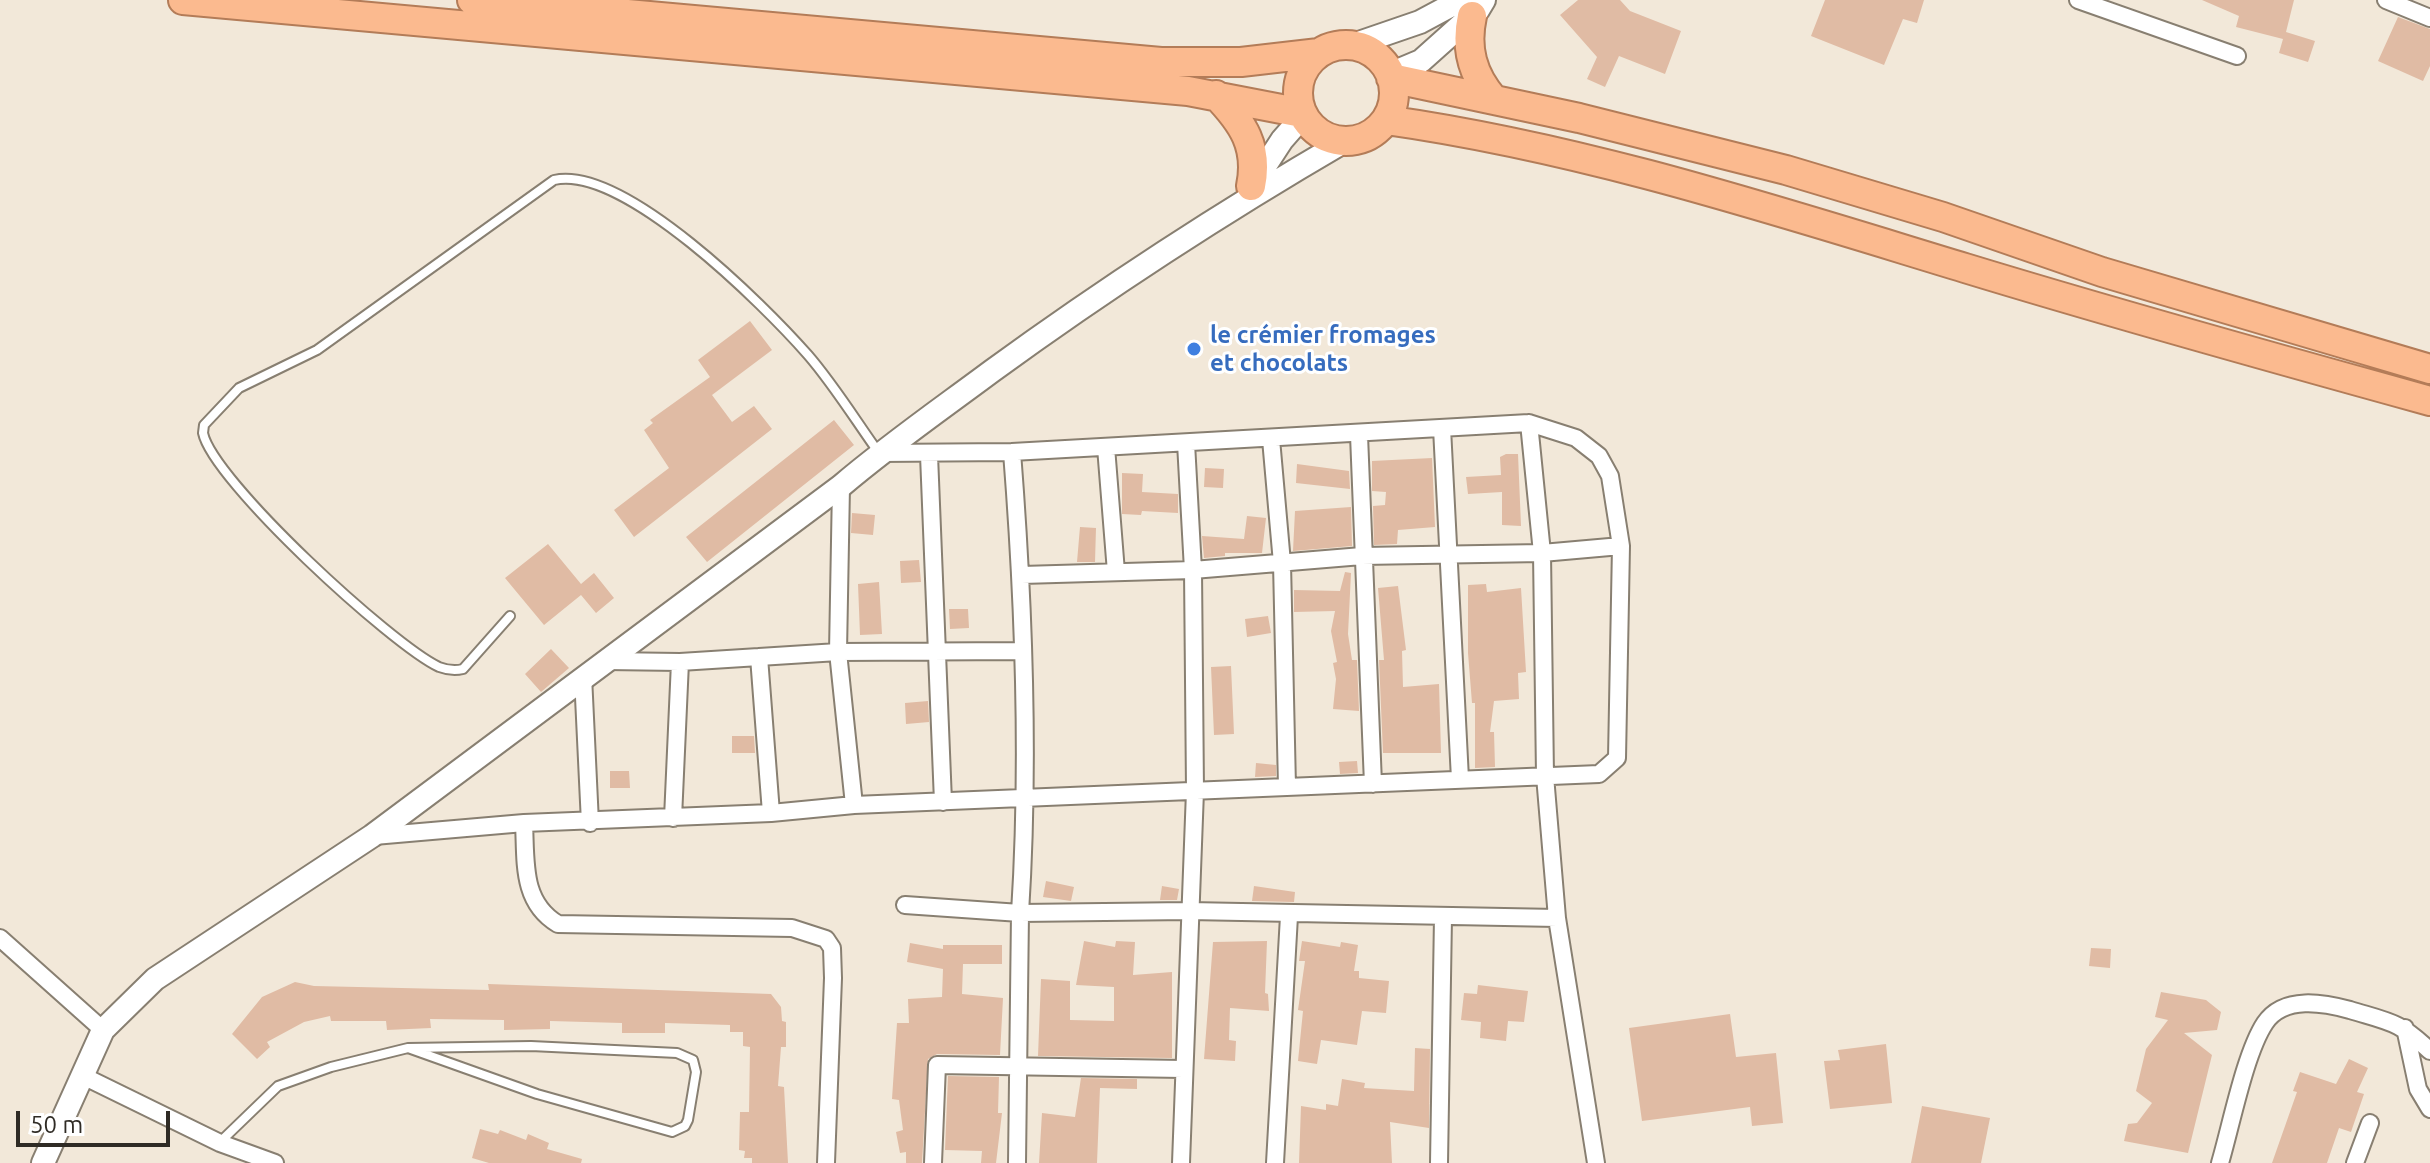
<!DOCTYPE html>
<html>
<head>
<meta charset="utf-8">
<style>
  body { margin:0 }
  #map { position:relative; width:2430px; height:1163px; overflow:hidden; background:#f2e8d9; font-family:Ubuntu,sans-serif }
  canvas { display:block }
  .scale { position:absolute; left:16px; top:1111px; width:154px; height:36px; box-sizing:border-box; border:4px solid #2f2b25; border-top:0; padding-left:10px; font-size:24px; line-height:28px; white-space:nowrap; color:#2f2b25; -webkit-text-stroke:6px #fff; paint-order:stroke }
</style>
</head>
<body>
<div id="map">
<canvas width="2430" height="1163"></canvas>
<div class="scale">50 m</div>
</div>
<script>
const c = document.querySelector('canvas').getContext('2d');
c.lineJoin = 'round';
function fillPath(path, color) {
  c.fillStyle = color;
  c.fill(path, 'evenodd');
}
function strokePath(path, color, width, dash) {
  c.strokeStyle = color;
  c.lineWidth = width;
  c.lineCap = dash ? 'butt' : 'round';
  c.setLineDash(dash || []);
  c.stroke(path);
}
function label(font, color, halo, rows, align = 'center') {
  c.font = font + ' Ubuntu,sans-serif';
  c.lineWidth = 6;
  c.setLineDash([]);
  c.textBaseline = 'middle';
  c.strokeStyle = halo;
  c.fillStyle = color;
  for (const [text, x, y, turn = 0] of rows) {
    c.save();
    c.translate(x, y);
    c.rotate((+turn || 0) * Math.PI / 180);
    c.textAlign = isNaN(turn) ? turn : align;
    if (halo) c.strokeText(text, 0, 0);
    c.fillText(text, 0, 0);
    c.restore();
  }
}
fillPath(new Path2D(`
  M1578,0H1620L1630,11L1681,31L1665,74L1619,56L1605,87L1587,79L1597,57L1560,15Z
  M1825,0H1924L1917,23L1903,19L1884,65L1811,36Z
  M2202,0H2294L2286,32L2315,41L2308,62L2279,53L2283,39L2236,27L2239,16Z
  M2398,17L2430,29V66L2423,81L2378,61Z
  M750,321L772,350L712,395L732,422L754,406L772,429L634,537L614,510L669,468L644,430L653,423L650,420L710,377L698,360Z
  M834,420L854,445L707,562L686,537Z
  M1506,454H1518L1521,526L1502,525V492L1468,494L1466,477L1501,475L1500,457Z
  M1432,458L1435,527L1398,530L1397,544L1374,545L1373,506L1385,505L1386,492L1372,491V461Z
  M1297,464L1349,471L1350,489L1296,483Z
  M1205,468L1224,469L1223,488L1204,487Z
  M1122,473L1143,474L1142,492L1178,494V513L1142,511L1141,515L1122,514Z
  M1351,507L1352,546L1293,551L1295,511Z
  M852,513L875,515L873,535L851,533Z
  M1247,516L1266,518L1262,553H1225V556L1204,558L1202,536L1244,539Z
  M1080,527L1096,528L1095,562H1077Z
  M548,544L581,584L594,573L614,598L596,613L581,595L544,625L505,578Z
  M919,560L921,582L901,583L900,561Z
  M1345,572L1351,573L1348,634L1352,660H1357L1359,711L1333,709L1336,679L1333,663L1337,662L1331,631L1335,611L1294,612V590L1340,591Z
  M879,582L882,634L860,635L858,584Z
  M1486,584L1487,592L1521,588L1526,672L1518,673L1519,699L1494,701L1490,732H1494L1495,767L1475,768V703H1472L1468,653V585Z
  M1398,586L1406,650L1402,651L1403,687L1439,684L1441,753H1383L1379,660H1384L1378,588Z
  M949,609H968L969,628L950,629Z
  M1268,616L1271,633L1247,637L1245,619Z
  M551,649L569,668L541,692L525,674Z
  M1231,666L1234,734L1214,735L1211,667Z
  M928,701L929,722L906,724L905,703Z
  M732,736H754L755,753H732Z
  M1357,761L1358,773L1340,774L1339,762Z
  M1256,763L1276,765V776L1255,777Z
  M610,771H629L630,788H610Z
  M1046,881L1074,887L1071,901L1043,897Z
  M1162,886L1179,889L1177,900H1160Z
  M1254,886L1295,892L1294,902L1252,901Z
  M1084,941L1115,947L1116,941L1135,942L1133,975L1172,972V1058L1038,1056L1041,979L1070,981V1020L1114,1021V987L1076,985Z
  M1267,941L1265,993L1268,994L1269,1011L1230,1008L1229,1040L1236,1041L1235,1061L1204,1059L1213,942Z
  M1302,941L1340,947L1341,942L1358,945L1354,971H1359V978L1389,981L1386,1013L1362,1011L1357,1045L1321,1040L1317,1064L1298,1061L1303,1011L1298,1010L1305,961H1299Z
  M910,943L943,949V945H1002V964H963L962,994L1003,998L1000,1055L937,1054L928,1059L922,1163H906V1152L900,1153L896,1132L903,1130L899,1100L892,1099L897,1023H909L908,999L942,997L943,969L907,962Z
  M2091,948L2111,949L2110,968L2089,966Z
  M295,982L314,986L489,990L488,984L771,994L781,1007L782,1021L786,1022V1047H781L778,1086L784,1087L788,1163H752V1158H744L745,1151L739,1150L740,1112H749L750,1047L743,1046V1032H730V1025L665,1023V1033H622V1023L550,1021V1029L504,1030V1020L430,1019L431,1028L387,1030L386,1021H331L330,1016L304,1022L267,1042L270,1047L257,1059L232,1034L262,997Z
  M1478,985L1528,991L1524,1022L1508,1021L1506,1041L1480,1038L1481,1022L1461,1020L1464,993L1477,994Z
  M2161,992L2206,1000L2221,1012L2217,1030L2184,1033L2212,1055L2188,1153L2124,1141L2128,1124L2137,1123L2152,1103L2136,1091L2146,1049L2168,1020L2155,1017Z
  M1730,1014L1736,1057L1776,1053L1783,1123L1752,1126L1750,1107L1642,1121L1629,1028Z
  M1886,1044L1892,1103L1830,1109L1824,1061L1840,1060L1838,1050Z
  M1415,1048L1430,1049L1429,1128L1390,1122L1392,1163H1299L1301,1106L1326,1110V1104L1338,1106L1342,1079L1365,1083L1364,1088L1414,1091Z
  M2349,1059L2368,1068L2357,1092L2364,1094L2351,1132L2339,1128L2327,1163H2272L2297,1092L2293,1091L2300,1072L2336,1084Z
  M948,1076L999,1077L998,1113H1002L996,1163H981L982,1151L945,1150Z
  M1081,1078L1137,1079V1089L1100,1088L1097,1163H1039L1042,1113L1075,1117Z
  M1922,1106L1990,1118L1981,1163H1911Z
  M480,1129L498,1134L500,1130L526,1140L528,1134L549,1143L547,1149L582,1159L581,1163H489L472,1158Z`), '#e0bba4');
const service = new Path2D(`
  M510,616L463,669C455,671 447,670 439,667C392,645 213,481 203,433L204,425L239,388L317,350L554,180C623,164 764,305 808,355C834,385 856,421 879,453
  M220,1142L278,1086L331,1067L408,1048L531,1046L677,1053L693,1060L696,1072L688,1120L685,1126L672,1132L537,1094L408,1048`);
const minor = new Path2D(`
  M2078,0L2237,56
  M2386,0L2430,18
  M1529,423L1542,553L1545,776L1557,918
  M1442,428L1460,779
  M1359,435L1373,784
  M1271,439L1282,563L1287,787
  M1106,447L1116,572
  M879,453L1012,452C1024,605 1030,759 1020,913L1189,911L1557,918L1596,1163
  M929,455L943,802
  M841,486L838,652L854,805
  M1022,575L1193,570L1362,556L1542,553L1621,546
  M759,657L771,813
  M606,661L680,662L838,652L1023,651
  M583,676L590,823
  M673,818L680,662
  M524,823C526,861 521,902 558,924L792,928L826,939L832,948L833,978L826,1163
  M374,836L524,823L771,813L854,805L1599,774L1617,758L1621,546L1610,476L1599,456L1576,438L1529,423L1012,452
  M905,905L1020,913L1017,1163
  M0,938L103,1030
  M2405,1028L2418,1089L2430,1109
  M81,1075L220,1143L275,1163
  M933,1163L937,1065L1183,1069
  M1181,1163L1195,791L1193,570L1186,443
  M1275,1163L1289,916
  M1439,1163L1443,917
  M2220,1163C2231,1126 2245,1053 2265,1023C2284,995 2324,1003 2350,1010C2390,1022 2399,1021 2430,1051
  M2355,1163L2370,1123`);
const secondary = new Path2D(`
  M1353,45L1420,22L1461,0
  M1390,74L1421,61L1478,10L1484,0
  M1252,186L1282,140L1303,116
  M43,1163L103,1030L155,979L372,836L841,486C889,445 941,409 992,371C1106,288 1223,212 1345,141`);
const trunk = new Path2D(`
  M183,0L1188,91L1302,113
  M472,0L1161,62H1241L1319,53
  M1472,16C1465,48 1472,75 1494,100
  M1298 93a48 48 0 1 1 96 0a48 48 0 1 1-96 0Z
  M1391,78L1579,118L1786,170L1943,217L2102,272L2430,369
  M1216,95C1243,123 1259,147 1251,186
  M1386,120C1584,148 1774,210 1965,268C2119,315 2274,358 2430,401`);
strokePath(service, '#887f71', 12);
strokePath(minor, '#887f71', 20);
strokePath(secondary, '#887f71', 26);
strokePath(trunk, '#b37c58', 32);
strokePath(service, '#fff', 8);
strokePath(minor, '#fff', 16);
strokePath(secondary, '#fff', 22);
strokePath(trunk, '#fbba8f', 28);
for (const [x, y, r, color] of [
  [1194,349,8,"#3f7fe0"]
]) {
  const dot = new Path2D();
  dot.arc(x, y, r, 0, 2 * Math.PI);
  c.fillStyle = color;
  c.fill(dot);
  strokePath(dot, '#fff', 3);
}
label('bold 24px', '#366cbe', '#fff', [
  ["le crémier fromages",1210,335],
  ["et chocolats",1210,363]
], 'left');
</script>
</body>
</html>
